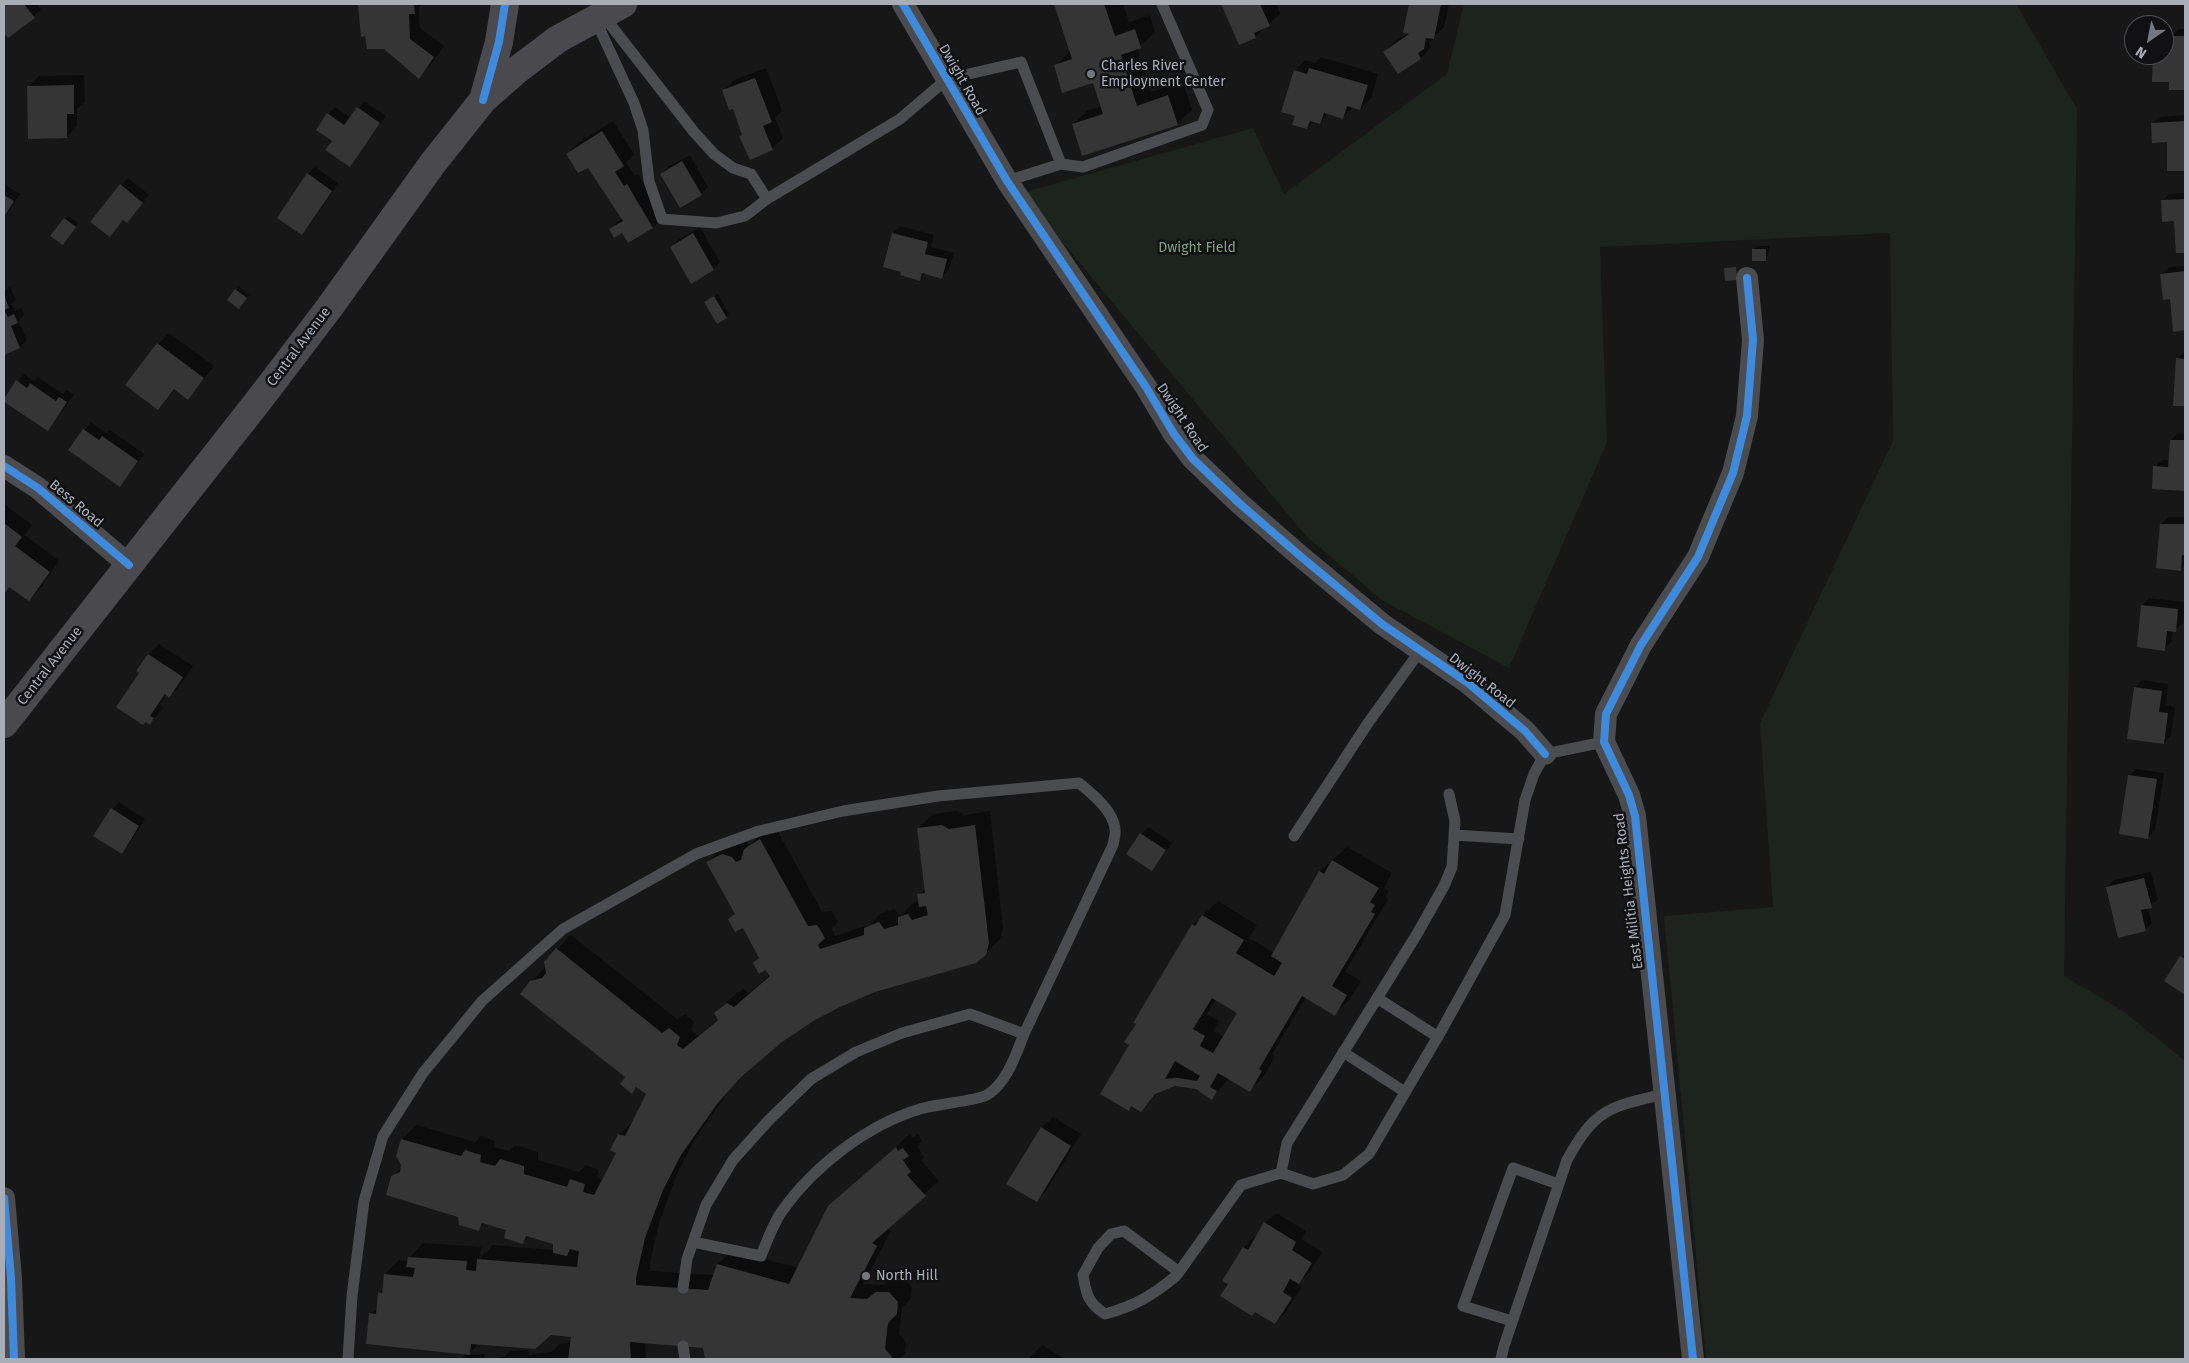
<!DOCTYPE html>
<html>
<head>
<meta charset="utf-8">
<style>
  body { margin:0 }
  #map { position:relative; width:2189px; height:1363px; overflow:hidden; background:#171717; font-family:"Fira Sans",sans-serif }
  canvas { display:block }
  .frame { position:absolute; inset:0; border:5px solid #a8adb8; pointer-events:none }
  .north { position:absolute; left:2124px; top:15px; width:50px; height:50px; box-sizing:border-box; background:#111113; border:1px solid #4d4f55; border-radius:50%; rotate:213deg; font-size:14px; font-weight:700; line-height:20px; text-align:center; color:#a8adb8 }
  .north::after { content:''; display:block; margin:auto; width:18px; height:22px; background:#757880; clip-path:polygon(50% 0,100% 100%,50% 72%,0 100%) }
</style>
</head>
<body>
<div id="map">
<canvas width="2189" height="1363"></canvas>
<div class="frame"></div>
<div class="north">N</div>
</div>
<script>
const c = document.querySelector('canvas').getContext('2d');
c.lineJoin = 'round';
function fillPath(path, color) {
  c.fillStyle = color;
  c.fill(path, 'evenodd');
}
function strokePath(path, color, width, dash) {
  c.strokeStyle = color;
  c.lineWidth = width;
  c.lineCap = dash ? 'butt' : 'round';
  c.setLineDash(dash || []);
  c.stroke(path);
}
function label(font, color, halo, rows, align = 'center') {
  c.font = font + ' "Fira Sans",sans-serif';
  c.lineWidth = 5;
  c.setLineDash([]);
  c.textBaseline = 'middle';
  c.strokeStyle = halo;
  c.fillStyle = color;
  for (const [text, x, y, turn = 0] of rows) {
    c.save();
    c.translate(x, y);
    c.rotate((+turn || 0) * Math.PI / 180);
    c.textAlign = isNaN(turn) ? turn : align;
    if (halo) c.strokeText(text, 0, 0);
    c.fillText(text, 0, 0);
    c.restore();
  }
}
fillPath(new Path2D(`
  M1464,4H2016L2077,109L2064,976L2123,1011L2185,1061V1359H1706L1664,916L1773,907L1760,723L1893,441L1890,233L1600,247L1607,442L1509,668L1382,600L1306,536L1060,239L1025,192L1253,128L1284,194L1447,74Z`), '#1d241e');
fillPath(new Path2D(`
  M4,4H36L41,10L8,37L4,31Z
  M360,4H423L419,7L420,28L444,46L429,67L419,78L384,48L366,35H362Z
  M1055,4H1123L1129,22L1150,15L1155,33L1137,48L1151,92L1183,82L1192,110L1177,124L1073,125L1088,110L1102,106L1094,81L1055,66L1070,51Z
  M1222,4H1276L1280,14L1255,37L1239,44Z
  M1411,4H1449L1444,27L1429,42L1431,47L1421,58L1398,72L1384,52L1395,41L1408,33L1405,32Z
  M2178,29H2185V89H2171V81L2154,55H2164V36H2172Z
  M1321,57L1378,74L1371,98L1360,109L1353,107L1343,117L1329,113L1320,122L1314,121L1307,128L1296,115L1295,71L1305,60L1315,63Z
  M766,68L782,110L775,118L783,138L772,149L740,136L743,134L734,108L723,91L734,80Z
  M84,75L85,102L77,109V126L67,137L28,87L39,76Z
  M364,101L386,116L350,165L333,140L328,114L335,107L351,118Z
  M2185,115V170H2168V140L2152,124L2159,117Z
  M613,121L634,154L626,163L635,176L638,174L663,217L653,227L622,232L610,229L622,218L588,166L567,154L578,143Z
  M690,155L708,187L701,194L661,174L668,167Z
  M315,167L338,183L309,226L302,233L308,174Z
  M128,178L149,195L134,214L124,219L110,236L121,185Z
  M4,184L20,194L4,219Z
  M2185,193V251H2177L2175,219L2162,201L2169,194Z
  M68,216L78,223L65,240V219Z
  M900,226L934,235L931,247L954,253L948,271L941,278L926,273L920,279L903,271L885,266L893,233Z
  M700,227L720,262L713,269L671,247L678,240Z
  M1757,246H1769L1768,256L1765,260L1753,249Z
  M2185,266V329L2174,330L2171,298L2162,274L2169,267Z
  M10,287L16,300L11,304L15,311L21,308L24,315L18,321L27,340L20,347L4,354V290Z
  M239,287L249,295L242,305L236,290Z
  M718,294L729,314L726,317L709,300Z
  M169,333L214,366L188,398L175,389L158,409V344Z
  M2184,352L2185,405L2175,404L2177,359Z
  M24,374L34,381L38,377L63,394L67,390L74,395L48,430L4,401Z
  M91,422L106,433L110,430L144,454L120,486L70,450Z
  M2178,433L2185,434V490L2153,488L2155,467L2162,460H2170L2171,440Z
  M4,504L32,525L25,535L59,561L40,589L29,600L10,586L6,590L4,588Z
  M2168,517H2185V565L2181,569L2161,524Z
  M2149,598L2185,602L2183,623L2175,630H2173L2171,642L2164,649L2142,605Z
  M159,644L193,666L180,686L169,696L167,694L160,705L164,707L150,723L141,672L149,654Z
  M2142,680L2168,684L2166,705L2175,707L2171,736L2164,743L2135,688Z
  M2136,769L2164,773L2155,830L2148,837L2129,776Z
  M119,802L145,819L128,846L121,852L112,809Z
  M957,811L964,815L990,811L1003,928L1000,939L985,954L875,991L840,1005L814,1019L781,1041L746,1071L731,1088L695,1139L677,1174L659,1223L650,1263V1271L714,1275L718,1264L732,1250L798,1268L829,1207L910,1134L913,1138L918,1134L922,1141L917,1146L924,1157L921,1160L939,1181L886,1228L891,1231L863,1284L883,1285L891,1278H904L912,1287L911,1298L902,1308L899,1334L906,1342L905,1353L899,1359H706L704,1347L645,1342L646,1359H488L504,1357L510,1351L528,1350L529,1355L551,1352L560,1344L571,1342L572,1336L550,1334L479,1343L468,1355L484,1354L485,1359H461L467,1353L371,1314L378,1307L380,1293L383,1289L385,1274L399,1260L408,1261L409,1258L423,1243L481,1247L480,1258L493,1245L554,1250V1243L530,1236L522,1243L507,1229L485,1223L478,1230L459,1216L392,1177L402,1167V1139L417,1125L475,1142L481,1136L495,1141L494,1147L509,1151L515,1145L538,1152V1160L579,1172L586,1165L599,1170L597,1178L604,1180L618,1153L619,1135L634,1120L648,1094L638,1086L632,1092L626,1077L531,982L546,966L557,949L571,935L677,1019L685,1014L694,1022L691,1030L698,1036L718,1019L716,1013L730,999L743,989L749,993L770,975L707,863L722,848L737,840L747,842L749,846L760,835L775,826L822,912L832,911L838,922L832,929L835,936L869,925L880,914L894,909L899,915L902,914L914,902L919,901V895L926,888L918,828L933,814ZM573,1249L581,1251V1252L571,1251Z
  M1148,827L1172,843L1152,870L1141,834Z
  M1347,847L1392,873L1384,888L1389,891L1385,897L1388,899L1345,972L1361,981L1349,1000L1335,1014L1306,997L1272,1054L1275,1056L1264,1076L1249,1090L1229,1078L1212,1098L1197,1088L1175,1085L1158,1092L1141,1110L1133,1105L1128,1110L1131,1044L1193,925L1218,901L1257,925L1249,938L1274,953L1320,871ZM1216,999L1238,1012L1224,1037L1213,1031L1219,1021L1207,1014ZM1178,1077L1172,1080L1158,1079Z
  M2151,872L2158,900L2148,907L2152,923L2145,930L2107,887L2114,880Z
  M2185,953V993L2166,980Z
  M1053,1117L1081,1134L1047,1190L1036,1200L1008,1183L1042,1127Z
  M1276,1213L1306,1231L1301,1239L1322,1252L1310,1272L1297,1284L1302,1287L1286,1312L1275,1323L1224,1280L1244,1247L1254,1237L1257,1238L1265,1223Z
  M1042,1345L1065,1359H1029Z`), '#0007');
fillPath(new Path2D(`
  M4,4H24L35,18L8,38L4,33Z
  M358,4H414L415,14H409L410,39L434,57L419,79L384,49H367L365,36L361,37Z
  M1054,4H1104L1115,36L1135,29L1141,48L1121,55L1137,106L1168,95L1178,125L1082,156L1072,124L1103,114L1093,83L1062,93L1054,65L1072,59Z
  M1221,4H1260L1270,26L1254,33L1256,38L1239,45Z
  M1409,4H1441L1434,39L1426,38L1424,49L1418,53L1421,59L1398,74L1383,52L1409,34L1403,33Z
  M2170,36H2185V90H2169V82H2152L2153,55H2164V42H2170Z
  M1309,68L1368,85L1360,110L1347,106L1343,119L1324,113L1320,124L1310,121L1307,129L1292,125L1295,116L1281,112L1294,70L1307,74Z
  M755,78L772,122L763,126L773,150L750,160L739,136L742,135L733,109L729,110L722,90Z
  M74,85V114H67V138L28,139L27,86Z
  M357,107L380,123L350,167L325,150L332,141L316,130L327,113L344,125Z
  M2185,121V171H2167V142L2152,143L2151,123Z
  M602,131L624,166L615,172L624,186L627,184L653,228L628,243L622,233L614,238L609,229L623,221L588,168L578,173L566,154Z
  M682,161L702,195L680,208L660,174Z
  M307,173L332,191L302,235L277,218Z
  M120,184L143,203L127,223L123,220L110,237L90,222Z
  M4,195L14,201L4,217Z
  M2185,199V253H2176L2174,221L2162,222L2161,200Z
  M64,218L76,227L63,245L50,236Z
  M693,233L714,270L691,284L670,247Z
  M892,233L928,242L925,254L947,259L942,279L922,273L920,281L900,275L901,272L883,267Z
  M1752,249H1766V261H1752Z
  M1736,267L1737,280L1725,281L1724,268Z
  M2185,271V330L2173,332L2170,299L2163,300L2160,274Z
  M235,289L247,298L239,309L227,300Z
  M4,295L9,308L4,310L8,317L14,314L18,323L11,326L20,348L4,355Z
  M714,296L727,318L717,324L704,302Z
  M157,343L204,378L188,400L174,389L158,410L125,385Z
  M2176,358L2185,359V406H2173Z
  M16,380L27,388L30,383L56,401L59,397L67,402L48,431L4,402V399Z
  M83,429L99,440L102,436L138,461L120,487L68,450Z
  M2170,440H2185V491L2152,489L2153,466L2168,467Z
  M4,523L22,537L15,546L50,572L29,601L9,587L6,592L4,590Z
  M2160,524H2185V555H2182L2181,571L2156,568Z
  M2141,605L2178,609L2176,632L2167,631L2165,651L2137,647Z
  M148,654L183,677L169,698L165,694L150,716L154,718L150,725L146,722L143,725L116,707L139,673L136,671Z
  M2134,687L2162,691L2159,712L2168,713L2164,744L2127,739Z
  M2128,775L2157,779L2148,839L2119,834Z
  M111,808L139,826L122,854L93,836Z
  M942,825L949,829L975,825L989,943L986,955L976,963L875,992L840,1007L815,1020L782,1042L741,1077L717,1104L681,1155L663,1190L645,1238L636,1278V1285L708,1290L717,1264L789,1284L828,1206L896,1147L898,1151L903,1148L909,1156L903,1160L911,1172L907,1175L926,1196L872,1243L877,1246L850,1298L867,1299L876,1292H889L898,1302L897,1314L888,1323L885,1349L892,1357V1359H705L703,1348L630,1342L631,1359H568L571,1337L551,1335L535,1349L471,1344L470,1355L366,1344L369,1313L376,1314L378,1292L382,1293L384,1274L413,1277L415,1268L406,1267L408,1257L467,1261L466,1270L476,1271L477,1259L577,1267L579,1251L570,1249L567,1256L553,1253V1244L526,1236L523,1244L504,1238L506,1230L482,1223L479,1231L459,1225L458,1217L386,1195L391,1176L400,1172L401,1165L396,1156L401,1139L461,1156L465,1150L481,1155L480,1162L495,1166L500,1159L524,1166V1174L567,1187L570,1179L585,1184L583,1192L594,1195L616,1153L610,1150L618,1134L625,1136L646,1094L636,1087L632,1094L620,1084L625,1077L520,994L530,981L542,978L546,973L544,962L556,948L662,1033L669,1028L680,1037L677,1045L683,1049L718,1020L714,1013L727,1003L734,1007L770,976L765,970L759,974L753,963L759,958L743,928L735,932L728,919L735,914L706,862L722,854L732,857L736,862L741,860L744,849L760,839L808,926L817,925L825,938L818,945L820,949L864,935V928L879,922L884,929L898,925V917L908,914L912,920L928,915L926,906L919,907L917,894L925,893L917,828Z
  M1140,833L1166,850L1152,871L1126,854Z
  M1332,860L1379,888L1370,902L1375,905L1371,912L1375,914L1332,986L1347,995L1335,1016L1302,996L1259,1069L1262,1071L1250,1092L1218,1073L1210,1087L1217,1091L1212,1100L1196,1089L1175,1086L1155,1094L1141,1112L1131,1106L1129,1111L1100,1094L1129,1045L1124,1042L1136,1024L1133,1023L1192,924L1195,926L1202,915L1244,940L1236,953L1274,976L1282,963L1271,956L1319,871L1324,874ZM1212,998L1237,1013L1213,1053L1200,1046L1205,1036L1193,1029ZM1175,1061L1200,1076L1197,1081L1178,1078L1165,1079Z
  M2144,878L2152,908L2141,910L2146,931L2118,938L2106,887Z
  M2180,956L2185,959V995L2164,981Z
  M1041,1127L1071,1146L1037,1202L1006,1184Z
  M1264,1222L1296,1242L1292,1250L1312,1263L1299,1284L1290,1279L1283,1292L1292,1298L1275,1324L1255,1312L1252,1316L1220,1296L1228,1284L1222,1281L1243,1247L1248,1250Z`), '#353536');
strokePath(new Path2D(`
  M602,14L694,132L714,154L733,168L751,174L767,199L900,119L947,79L1021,62L1061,164L1007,181
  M595,19L634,103L643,130L649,181L662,219L716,223L745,216L767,199
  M1061,164L1083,167L1202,125L1208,110L1162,4
  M1454,835L1519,839
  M1294,836L1368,723L1420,651
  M1377,998L1438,1037
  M1343,1052L1405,1092
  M1281,1173L1287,1143L1417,934L1444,886L1452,867L1455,821L1449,794
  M693,1242L761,1256C767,1241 773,1224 782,1211C814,1166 867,1125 920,1109C936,1104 976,1101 987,1095C1007,1083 1016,1054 1024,1034
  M1179,1272L1124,1231L1111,1234L1098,1248L1083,1275C1086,1294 1088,1303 1105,1314C1135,1306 1153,1295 1176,1276L1179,1272L1241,1185L1281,1173L1313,1184L1343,1175L1369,1154L1440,1033L1505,915L1525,800L1534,774L1545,754L1604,742
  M1512,1321L1463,1306L1513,1168L1558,1184
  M683,1346L685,1359
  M348,1359L352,1296L364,1201L383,1136L423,1073L482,1001L563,929L696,854L759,831L843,811L938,796L1079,783C1092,794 1113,810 1115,829C1116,833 1114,840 1113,845L1024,1034L970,1014L902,1033L856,1052L811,1079L768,1121L733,1160L706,1205L687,1259L683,1288
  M1501,1359L1504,1346L1567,1160C1595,1109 1609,1107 1664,1094`), '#4b4c50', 11);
strokePath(new Path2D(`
  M903,4L1007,181L1146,387L1174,434L1193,459L1239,503L1299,555L1382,624L1468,683L1525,731L1545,754
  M4,466L38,488L129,565
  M4,1198L11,1278L14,1359
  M1693,1359L1635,816L1629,795L1604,742L1606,714L1641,645L1698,557L1733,473L1747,416L1753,340L1747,278`), '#4b4c50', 22);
strokePath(new Path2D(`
  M483,100L499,42L505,4
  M4,724L259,400L329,308L433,163L483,100L517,70L558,39L623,4`), '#4a4a4e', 28);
strokePath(new Path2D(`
  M903,4L1007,181L1146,387L1174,434L1193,459L1239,503L1299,555L1382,624L1468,683L1525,731L1545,754
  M483,100L499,42L505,4
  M4,466L38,488L129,565
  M4,1198L11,1278L14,1359
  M1693,1359L1635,816L1629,795L1604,742L1606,714L1641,645L1698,557L1733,473L1747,416L1753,340L1747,278`), '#408adc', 8);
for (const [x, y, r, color] of [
  [1091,74,5,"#757880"],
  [866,1276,5,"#757880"]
]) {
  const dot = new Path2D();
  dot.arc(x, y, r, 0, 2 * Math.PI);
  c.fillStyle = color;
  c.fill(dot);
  strokePath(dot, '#111113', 2);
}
label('14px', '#a8adb8', '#111113', [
  ["Charles River",1101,66],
  ["Employment Center",1101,82],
  ["North Hill",876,1276]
], 'left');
label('14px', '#a8adb8', '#111113', [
  ["Dwight Road",962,80,60],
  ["Central Avenue",299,347,-53],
  ["Dwight Road",1182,418,56],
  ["Bess Road",76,504,40],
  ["Central Avenue",50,666,-52],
  ["Dwight Road",1482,681,38],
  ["East Militia Heights Road",1629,891,-97]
]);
label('14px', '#7fa381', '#111113', [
  ["Dwight Field",1197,248]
]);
</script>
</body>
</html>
